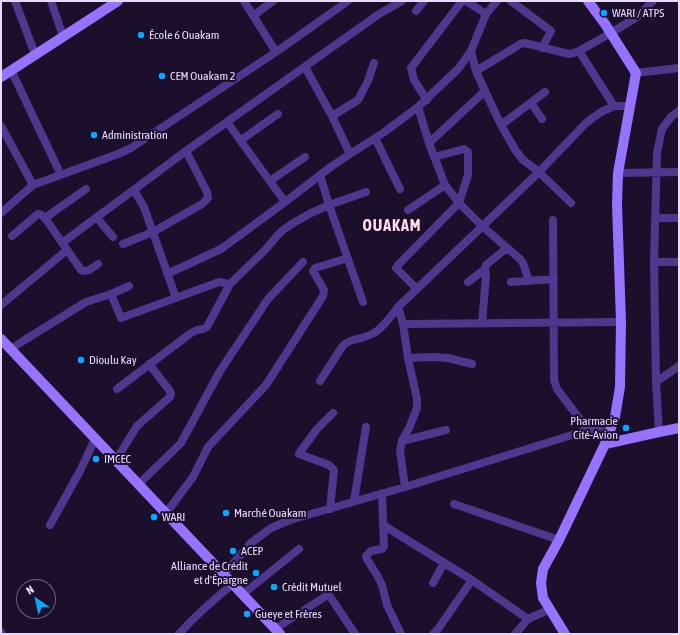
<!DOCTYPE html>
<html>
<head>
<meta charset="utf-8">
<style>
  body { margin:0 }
  #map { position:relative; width:680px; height:635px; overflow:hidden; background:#1b0f2c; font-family:"Asap Condensed",sans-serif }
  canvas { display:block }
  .frame { position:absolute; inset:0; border:2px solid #e7daff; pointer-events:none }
  .north { position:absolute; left:16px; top:579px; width:40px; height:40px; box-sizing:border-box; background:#1b0f2c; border:1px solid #6d6080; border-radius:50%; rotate:326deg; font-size:11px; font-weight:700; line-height:16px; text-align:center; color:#e7daff }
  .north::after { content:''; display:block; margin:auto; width:14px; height:18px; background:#06a9ff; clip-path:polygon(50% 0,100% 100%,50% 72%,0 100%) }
</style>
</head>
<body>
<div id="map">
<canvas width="680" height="635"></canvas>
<div class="frame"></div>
<div class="north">N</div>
</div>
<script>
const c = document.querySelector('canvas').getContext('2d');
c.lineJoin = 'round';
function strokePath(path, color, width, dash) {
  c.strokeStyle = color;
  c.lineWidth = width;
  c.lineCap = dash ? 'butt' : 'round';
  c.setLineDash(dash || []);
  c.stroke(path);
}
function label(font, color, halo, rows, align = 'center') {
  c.font = font + ' "Asap Condensed",sans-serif';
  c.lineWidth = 4;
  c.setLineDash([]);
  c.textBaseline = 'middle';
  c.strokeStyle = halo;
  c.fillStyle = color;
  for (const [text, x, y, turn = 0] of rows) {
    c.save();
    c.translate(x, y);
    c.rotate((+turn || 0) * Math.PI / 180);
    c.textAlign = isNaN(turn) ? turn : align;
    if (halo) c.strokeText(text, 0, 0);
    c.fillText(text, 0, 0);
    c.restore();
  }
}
strokePath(new Path2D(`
  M15,1L35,54
  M51,1L63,36
  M244,1L276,52
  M466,1L486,14
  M511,1L551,31L542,48
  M416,11L424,1
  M253,16L273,1
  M471,51L476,71L485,91L501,125L516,151L523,160L539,172L571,203
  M579,51L614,106H631
  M305,67L332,116L350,154
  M11,70L61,175
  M476,71L514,48L520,44L525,43L569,54L574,53L579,51L611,33L637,17L653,1
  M636,73L679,68
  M427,100L414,80L411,68L462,1
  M531,103L542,119
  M418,107L429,143L445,185L459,203L482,226L520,259L523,263L529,281
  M332,116L358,100L368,81L374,63
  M227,122L285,202
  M501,125L545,92
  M1,126L33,185
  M375,138L400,189
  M241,140L278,114
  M429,143L485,91
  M618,173L679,172
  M320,175L329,205L363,302
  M270,181L305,157
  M134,190L144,207L176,298
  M408,210L445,185
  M1,213L33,185L118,154L131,148L276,52L348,1
  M45,218L86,189
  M97,218L113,237
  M655,218H679
  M553,220L554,380L557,389L588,430
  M12,236L38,214C42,214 43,216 45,218L81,270C88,273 92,268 98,264
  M62,243L186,151L379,14L402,1
  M123,244L153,232L202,204L208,198L207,192L186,151
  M654,262H679
  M167,274L221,249L285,202L332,166L350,154L383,133L418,107L458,69L471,51L486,14L497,1
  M468,282L485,269L486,265L507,248
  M511,282L554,279
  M417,289L396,268L397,266L459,203L468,175V152L464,149L434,157
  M111,294L129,286
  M1,305L67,250
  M398,307L403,324L408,358L417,399V408L410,426L402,441L400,451L405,487
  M403,324L621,322
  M482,324L486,275L485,269
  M11,349L23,341L86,302L111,294L121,318L219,282L230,284
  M408,358L434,357L448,358L472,364
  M320,381L342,347C350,337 363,340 374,333C384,327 391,316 398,307L539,172L586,123L601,112L614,106
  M656,382L679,366
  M117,389L191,333L197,330L203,329L207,327L209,323L230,284L265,250L277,236L283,230L295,222L311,213L329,205L366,192
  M659,432L656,382L654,262L657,153L662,129L671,117L679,111
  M402,441L446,430
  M116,460L137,426L170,397L171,394L170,391L149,364
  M138,485L181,443L220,371L268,299L303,262
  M382,493L384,547L382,549L371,551L366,556L367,559L378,577L382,585L387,605L401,634
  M354,501L366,427
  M454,504L559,540
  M330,509L334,470L329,465L299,454L300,452L317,429L333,413
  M166,513L193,477L208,447L266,385L323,296L324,290L313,271L315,268L348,258
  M50,525L80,471L95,439
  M383,525L472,580L528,619L550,609
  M224,574L251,543L271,528L290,520L405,487L588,430L610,432
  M433,583L444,563
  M243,594L299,549
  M275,629L326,596L329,595L355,634
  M1,632L2,634
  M179,634C196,615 213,600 233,584
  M433,634L438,629L472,580
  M515,634L528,619`), '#50378e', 8);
strokePath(new Path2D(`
  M1,77L118,1
  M1,339L280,634
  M605,444L659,432L679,428
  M565,634L543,598L541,583L543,569L559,540L605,444L615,417L620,387L621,322L617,204L618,173L636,73L605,24L588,1`), '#9871ff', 10);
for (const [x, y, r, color] of [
  [604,13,4,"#06a9ff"],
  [141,35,4,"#06a9ff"],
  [162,76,4,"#06a9ff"],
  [94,135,4,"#06a9ff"],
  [81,360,4,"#06a9ff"],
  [626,428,4,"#06a9ff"],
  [96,459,4,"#06a9ff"],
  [226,513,4,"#06a9ff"],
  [154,517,4,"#06a9ff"],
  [233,551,4,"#06a9ff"],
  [256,573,4,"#06a9ff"],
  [274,587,4,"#06a9ff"],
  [247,614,4,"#06a9ff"]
]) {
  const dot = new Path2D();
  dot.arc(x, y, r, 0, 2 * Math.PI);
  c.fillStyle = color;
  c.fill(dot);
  strokePath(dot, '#1b0f2c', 1.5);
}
label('12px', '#e7daff', '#1b0f2c', [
  ["WARI / ATPS",612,13],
  ["École 6 Ouakam",149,35],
  ["CEM Ouakam 2",170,76],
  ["Administration",102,135],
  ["Dioulu Kay",89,360],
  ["Pharmacie",618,421,"right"],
  ["Cité-Avion",618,435,"right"],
  ["IMCEC",104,459],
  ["Marché Ouakam",234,513],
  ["WARI",162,517],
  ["ACEP",241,551],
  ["Alliance de Crédit",248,566,"right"],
  ["et d'Épargne",248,580,"right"],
  ["Crédit Mutuel",282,587],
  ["Gueye et Frères",255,614]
], 'left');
c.letterSpacing = '1px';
label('bold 16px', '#ffdcea', '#1b0f2c', [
  ["OUAKAM",392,226]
]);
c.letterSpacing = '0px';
</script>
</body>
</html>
